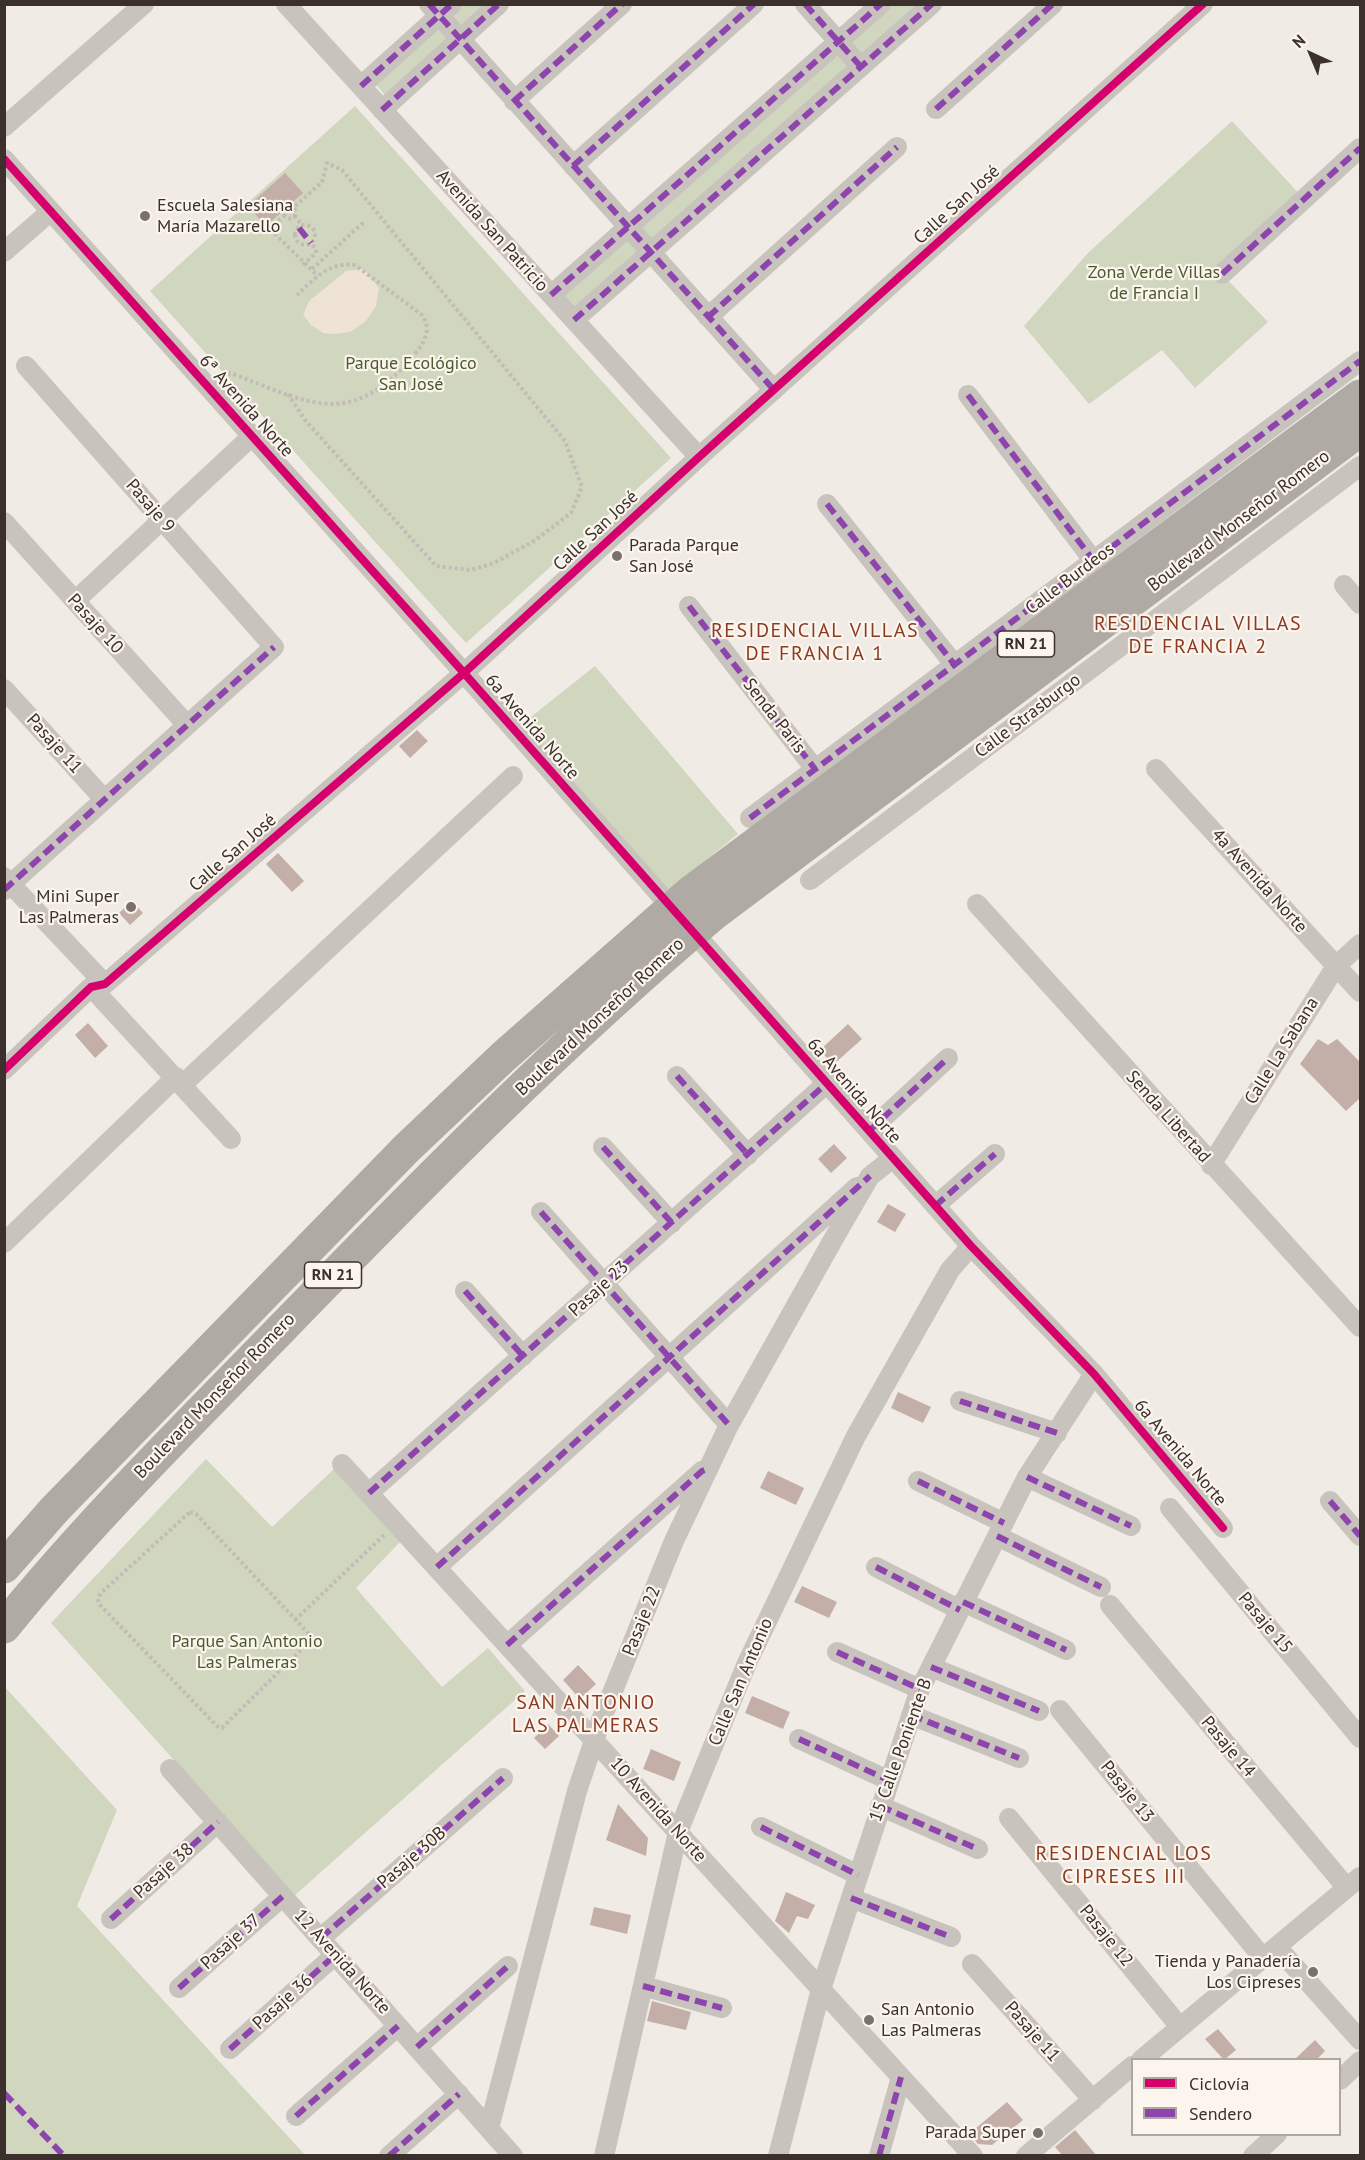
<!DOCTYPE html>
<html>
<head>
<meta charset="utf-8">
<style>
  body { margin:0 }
  #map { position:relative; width:1365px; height:2160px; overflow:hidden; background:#f0ebe5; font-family:"PT Sans",sans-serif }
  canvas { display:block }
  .frame { position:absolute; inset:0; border:6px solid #3b302b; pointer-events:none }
  .legend { position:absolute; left:1131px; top:2058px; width:210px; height:78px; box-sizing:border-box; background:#fbf5ee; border:2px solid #aea6a0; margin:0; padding:8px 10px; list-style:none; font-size:18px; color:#3b302b }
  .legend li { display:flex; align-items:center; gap:12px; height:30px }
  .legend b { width:30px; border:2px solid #aea6a0 }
  .north { position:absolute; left:1281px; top:24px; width:60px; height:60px; -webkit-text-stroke:4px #fbf5ee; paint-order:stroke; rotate:316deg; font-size:16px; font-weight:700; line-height:24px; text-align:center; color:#3b302b }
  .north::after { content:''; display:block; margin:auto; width:21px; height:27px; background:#3b302b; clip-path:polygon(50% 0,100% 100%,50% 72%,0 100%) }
</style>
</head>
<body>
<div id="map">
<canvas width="1365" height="2160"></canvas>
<div class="frame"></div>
<ul class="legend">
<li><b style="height:8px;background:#d6006c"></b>Ciclovía</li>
<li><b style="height:8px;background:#8e44ad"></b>Sendero</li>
</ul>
<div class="north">N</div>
</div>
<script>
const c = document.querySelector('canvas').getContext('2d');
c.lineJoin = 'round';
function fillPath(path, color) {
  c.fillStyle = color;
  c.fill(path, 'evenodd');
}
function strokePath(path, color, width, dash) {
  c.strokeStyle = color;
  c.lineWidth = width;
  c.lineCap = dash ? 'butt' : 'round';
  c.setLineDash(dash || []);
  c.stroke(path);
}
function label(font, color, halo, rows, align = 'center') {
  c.font = font + ' "PT Sans",sans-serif';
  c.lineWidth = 4.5;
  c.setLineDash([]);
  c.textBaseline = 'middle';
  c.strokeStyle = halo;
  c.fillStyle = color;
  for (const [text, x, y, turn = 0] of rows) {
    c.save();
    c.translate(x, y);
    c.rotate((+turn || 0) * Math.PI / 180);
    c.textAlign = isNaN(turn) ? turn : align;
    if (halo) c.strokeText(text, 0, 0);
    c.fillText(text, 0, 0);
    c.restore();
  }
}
fillPath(new Path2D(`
  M453,5H499L390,101L370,78Z
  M881,5H932L582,313L559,289Z
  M355,106L671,458L466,643L150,291Z
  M1232,121L1304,199L1222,274L1268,322L1195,388L1162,350L1089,404L1024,326L1088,253Z
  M595,666L738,834L668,891L522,724Z
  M206,1459L272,1527L335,1468L400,1542L356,1588L442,1687L488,1648L525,1691L295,1895L51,1623Z
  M4,1686L117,1810L77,1906L305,2155H5Z`), '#d1d6bf');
fillPath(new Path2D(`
  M364,269L379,288L376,306L366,321L350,332L334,334L323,333L311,325L303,315L309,301L346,271Z`), '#eee3d5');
fillPath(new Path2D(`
  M285,173L303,193L266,226L248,206Z
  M417,730L428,741L410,758L399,746Z
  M278,853L304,881L292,892L266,864Z
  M132,901L143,913L130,925L119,913Z
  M88,1023L108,1046L95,1058L75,1035Z
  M848,1024L862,1039L833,1065L820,1050Z
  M1318,1039L1328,1045L1337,1039L1360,1062V1098L1346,1111L1300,1064Z
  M834,1144L847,1158L831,1173L818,1159Z
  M888,1204L906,1214L895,1232L877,1222Z
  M898,1392L931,1407L923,1423L891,1408Z
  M768,1471L804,1488L796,1505L760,1488Z
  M802,1586L837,1602L829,1618L794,1602Z
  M578,1665L596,1684L580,1699L563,1680Z
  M752,1696L790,1712L783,1729L745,1713Z
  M548,1724L559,1736L545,1749L534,1738Z
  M651,1749L681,1762L674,1781L643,1769Z
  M618,1804L648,1838L646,1856L606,1840Z
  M786,1892L815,1905L808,1919L797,1916L789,1933L775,1921Z
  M594,1907L631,1915L627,1934L590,1925Z
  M652,2001L691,2012L686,2030L647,2021Z
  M1218,2029L1236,2050L1224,2060L1205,2039Z
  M1315,2040L1325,2051L1316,2060H1294Z
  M1007,2102L1023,2120L992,2145L978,2144L969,2134Z
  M1075,2130L1097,2156H1063L1055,2147Z`), '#c3afa7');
strokePath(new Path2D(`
  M284.5 213a5.5 5.5 0 1 1 11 0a5.5 5.5 0 1 1-11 0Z
  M285,215L275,224L273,232L318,276
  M294,216L303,226
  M295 235a10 10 0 1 1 20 0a10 10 0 1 1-20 0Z
  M303,265L316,253V249L311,243
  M312,269L364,222
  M224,379L230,373C309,402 349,432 414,355C425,342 432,330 422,315L355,265C330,261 314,279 297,295
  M288,394L305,420L436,566L471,570L494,563L534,541L571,513L582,487L565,441L342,170L327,163L322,182L293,208
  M190,1512L196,1514L310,1635L311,1640L222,1728L217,1726L99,1604L98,1599L101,1593Z
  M295,1620L384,1535`), '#c2bbb6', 4, [3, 3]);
strokePath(new Path2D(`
  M286,4L699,457
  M429,4L774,390
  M805,4L861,67
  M361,86L452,4
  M514,101L622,4
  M936,109L1053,4
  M382,110L499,4
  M4,127L144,4
  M4,159L464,673L971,1246L1094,1374L1223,1528
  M573,166L754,4
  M4,252L51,211
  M1222,274L1360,148
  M551,295L881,4
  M708,317L897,147
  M574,320L932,4
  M968,395L1093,560
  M827,504L954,664
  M4,522L187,725
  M1344,585L1360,604
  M75,601L252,436
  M689,606L815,769
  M4,689L104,799
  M1156,769L1360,992
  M750,818L1360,361
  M4,877L105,984
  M810,880L1360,466
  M4,890L274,647L26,366
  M977,904L1360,1327
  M91,987L231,1139
  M4,1070L91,987L105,984L464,673L699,457L1203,4
  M677,1076L748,1155
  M183,1084L513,776
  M869,1131L948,1058
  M603,1147L672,1223
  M1211,1165L1336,966L1360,944
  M935,1206L995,1154
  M541,1212L729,1425
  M4,1243L176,1077
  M465,1291L523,1356
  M960,1401L1057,1433
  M342,1464L973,2156
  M1027,1477L1131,1526
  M918,1481L1004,1523
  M369,1493L827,1083
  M1330,1501L1360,1536
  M1170,1508L1360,1738
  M997,1536L1101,1587
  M437,1567L857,1187
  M876,1567L960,1610
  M963,1602L1066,1650
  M1110,1605L1347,1888
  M507,1645L702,1471L708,1469
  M837,1652L920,1689
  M931,1667L1039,1711
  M1060,1710L1263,1958
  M911,1715L1019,1758
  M799,1739L888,1780
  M170,1769L513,2156
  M880,1806L978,1849
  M1009,1818L1180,2027
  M761,1827L858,1875
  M851,1898L951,1937
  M111,1919L218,1822
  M321,1938L503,1778
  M1277,1947L1360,2040
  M972,1964L1093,2100
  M643,1986L722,2008
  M179,1988L283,1896
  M417,2047L508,1966
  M230,2049L335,1955
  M1141,2060L1360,1877
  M1340,2080L1360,2061
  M296,2116L398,2026
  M489,2128L577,1791L601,1720L674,1541L729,1425L834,1238L870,1176L893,1158
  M389,2156L459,2094
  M604,2156L678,1832L747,1663L856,1436L950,1270L971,1246
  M778,2156L821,1989L920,1689L1027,1477L1094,1374
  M879,2156L901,2077
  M1026,2156L1132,2066
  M1253,2156L1277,2134`), '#c9c3be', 20);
strokePath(new Path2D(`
  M4,1567L55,1509L406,1149L503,1057L662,917L692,891L1360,396
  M4,1627C90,1521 188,1425 283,1327C422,1184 562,1042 715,913L1360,430`), '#afaaa4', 33);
strokePath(new Path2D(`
  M429,4L774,390
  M805,4L861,67
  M361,86L452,4
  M514,101L622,4
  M936,109L1053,4
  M382,110L499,4
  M573,166L754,4
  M299,228L311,243
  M1222,274L1360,148
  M551,295L881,4
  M708,317L897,147
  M574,320L932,4
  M968,395L1093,560
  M827,504L954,664
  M689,606L815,769
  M750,818L1360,361
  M4,890L274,647
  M677,1076L748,1155
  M869,1131L948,1058
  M603,1147L672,1223
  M935,1206L995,1154
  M541,1212L729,1425
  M465,1291L523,1356
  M960,1401L1057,1433
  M1027,1477L1131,1526
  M918,1481L1004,1523
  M369,1493L827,1083
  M1330,1501L1360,1536
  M997,1536L1101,1587
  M437,1567L870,1176
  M876,1567L960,1610
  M963,1602L1066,1650
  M507,1645L702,1471L710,1468
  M837,1652L920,1689
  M931,1667L1039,1711
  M911,1715L1019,1758
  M799,1739L888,1780
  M880,1806L978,1849
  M761,1827L858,1875
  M851,1898L951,1937
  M111,1919L218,1822
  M321,1938L503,1778
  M643,1986L722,2008
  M179,1988L283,1896
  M417,2047L508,1966
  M230,2049L335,1955
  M4,2093L64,2156
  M296,2116L398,2026
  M389,2156L459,2094
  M879,2156L901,2077`), '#8e44ad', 6, [12, 6]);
strokePath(new Path2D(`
  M4,159L464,673L971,1246L1094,1374L1223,1528
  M4,1070L91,987L105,984L464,673L699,457L1203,4`), '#d6006c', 8);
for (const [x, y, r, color] of [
  [145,216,6,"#7a716c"],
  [617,556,6,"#7a716c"],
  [131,907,6,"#7a716c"],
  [1313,1972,6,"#7a716c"],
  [869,2020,6,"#7a716c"],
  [1038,2133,6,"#7a716c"]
]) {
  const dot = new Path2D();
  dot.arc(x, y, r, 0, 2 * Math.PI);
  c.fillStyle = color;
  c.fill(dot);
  strokePath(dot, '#fbf5ee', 2);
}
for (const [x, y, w] of [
  [1026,644,57],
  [333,1275,57]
]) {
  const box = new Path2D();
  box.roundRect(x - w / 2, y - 13, w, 26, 4.5);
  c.fillStyle = '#fbf5ee';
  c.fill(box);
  strokePath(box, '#3b302b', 1.5);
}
label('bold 16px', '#3b302b', null, [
  ["RN 21",1026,644],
  ["RN 21",333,1275]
]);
label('18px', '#3b302b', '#fbf5ee', [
  ["Calle San José",957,205,-42],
  ["Avenida San Patricio",492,231,48],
  ["6ª Avenida Norte",246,406,48],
  ["Pasaje 9",150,506,49],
  ["Boulevard Monseñor Romero",1239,521,-37],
  ["Calle San José",596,531,-43],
  ["Calle Burdeos",1070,579,-37],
  ["Pasaje 10",95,624,48],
  ["Senda Paris",774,716,52],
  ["Calle Strasburgo",1028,716,-37],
  ["6a Avenida Norte",532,727,49],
  ["Pasaje 11",54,744,48],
  ["Calle San José",233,853,-41],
  ["4a Avenida Norte",1259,881,48],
  ["Boulevard Monseñor Romero",600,1017,-43],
  ["Calle La Sabana",1282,1051,-58],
  ["6a Avenida Norte",854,1091,49],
  ["Senda Libertad",1168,1117,48],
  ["Pasaje 23",599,1289,-42],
  ["Boulevard Monseñor Romero",215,1396,-46],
  ["6a Avenida Norte",1180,1453,50],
  ["Pasaje 22",642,1621,-68],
  ["Pasaje 15",1265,1623,50],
  ["Calle San Antonio",741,1682,-67],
  ["Pasaje 14",1228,1747,50],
  ["15 Calle Poniente B",901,1750,-70],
  ["Pasaje 13",1127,1792,51],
  ["10 Avenida Norte",658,1810,48],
  ["Pasaje 30B",412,1858,-41],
  ["Pasaje 38",164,1871,-42],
  ["Pasaje 12",1106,1936,51],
  ["Pasaje 37",231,1942,-42],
  ["12 Avenida Norte",342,1962,48],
  ["Pasaje 36",283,2002,-42],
  ["Pasaje 11",1032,2032,49]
]);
label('18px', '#3b302b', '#fbf5ee', [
  ["Escuela Salesiana",157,206],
  ["María Mazarello",157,227],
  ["Parada Parque",629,546],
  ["San José",629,567],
  ["Mini Super",119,897,"right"],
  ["Las Palmeras",119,918,"right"],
  ["Tienda y Panadería",1301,1962,"right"],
  ["Los Cipreses",1301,1983,"right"],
  ["San Antonio",881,2010],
  ["Las Palmeras",881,2031],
  ["Parada Super",1026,2133,"right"]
], 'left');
label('18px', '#4a5a2e', '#fbf5ee', [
  ["Zona Verde Villas",1154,273],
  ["de Francia I",1154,294],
  ["Parque Ecológico",411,364],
  ["San José",411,385],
  ["Parque San Antonio",247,1642],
  ["Las Palmeras",247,1663]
]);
c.letterSpacing = '1.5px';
label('20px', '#8c3b22', '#fbf5ee', [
  ["RESIDENCIAL VILLAS",1198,624],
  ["DE FRANCIA 2",1198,647],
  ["RESIDENCIAL VILLAS",815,631],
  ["DE FRANCIA 1",815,654],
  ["SAN ANTONIO",586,1703],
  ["LAS PALMERAS",586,1726],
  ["RESIDENCIAL LOS",1124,1854],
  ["CIPRESES III",1124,1877]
]);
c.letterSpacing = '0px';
</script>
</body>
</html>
